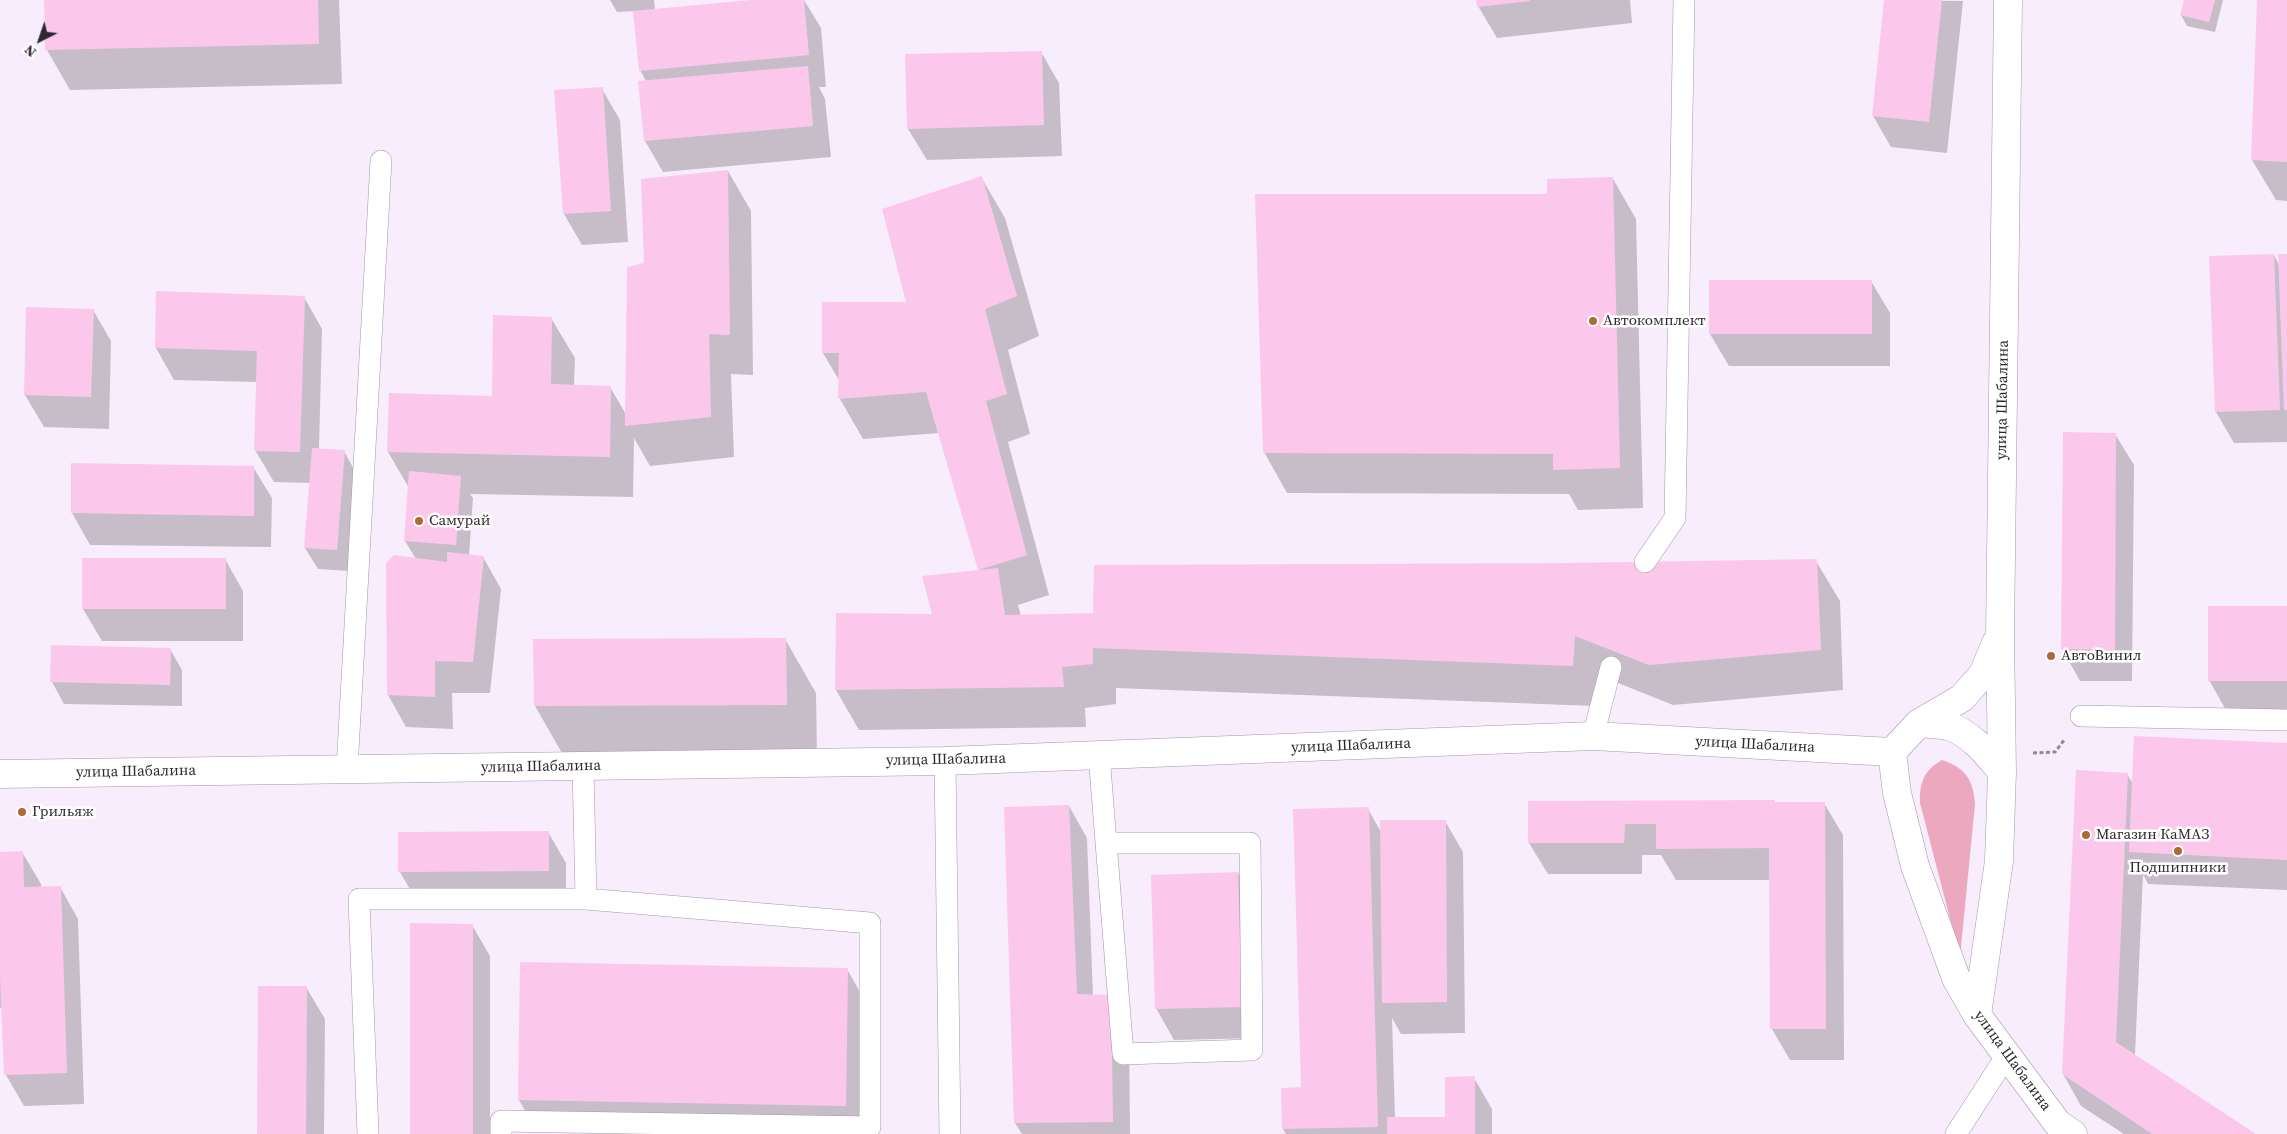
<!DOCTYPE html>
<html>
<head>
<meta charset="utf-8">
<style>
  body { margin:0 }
  #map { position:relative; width:2287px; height:1134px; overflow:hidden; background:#f8edfc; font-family:"Source Serif 4",serif }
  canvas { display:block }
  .north { position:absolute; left:15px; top:15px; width:50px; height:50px; -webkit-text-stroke:4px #fff; paint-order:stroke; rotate:221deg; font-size:14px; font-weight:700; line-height:20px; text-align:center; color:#2f2832 }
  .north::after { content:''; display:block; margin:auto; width:18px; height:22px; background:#2f2832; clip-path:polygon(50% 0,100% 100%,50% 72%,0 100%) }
</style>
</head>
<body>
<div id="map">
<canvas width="2287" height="1134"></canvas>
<div class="north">N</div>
</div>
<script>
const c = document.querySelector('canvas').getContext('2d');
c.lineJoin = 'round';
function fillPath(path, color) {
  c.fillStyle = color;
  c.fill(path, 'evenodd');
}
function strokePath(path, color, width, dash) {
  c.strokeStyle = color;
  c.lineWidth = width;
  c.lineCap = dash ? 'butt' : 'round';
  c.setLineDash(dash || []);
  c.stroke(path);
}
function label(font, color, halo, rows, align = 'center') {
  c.font = font + ' "Source Serif 4",serif';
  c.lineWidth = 5;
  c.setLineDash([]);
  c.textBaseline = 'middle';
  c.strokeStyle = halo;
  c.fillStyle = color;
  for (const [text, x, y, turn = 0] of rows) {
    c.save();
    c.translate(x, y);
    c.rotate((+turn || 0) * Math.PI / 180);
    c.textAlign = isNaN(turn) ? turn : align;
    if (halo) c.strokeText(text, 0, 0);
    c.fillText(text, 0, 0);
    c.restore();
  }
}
fillPath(new Path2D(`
  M1942,760C1966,768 1973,780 1975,804L1960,957L1920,803C1919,783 1924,770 1942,760Z`), '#eca8bf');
fillPath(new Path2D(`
  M45,0H339L342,84L70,90L47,50Z
  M610,0H654L655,10L764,0H804L821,28L826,87H819L825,99L831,157L663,172L645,141L646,81L640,70L635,11L617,12Z
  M1478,0H1630L1632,23L1497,38L1478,6Z
  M1885,0L1963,1L1947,153L1891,147L1873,116Z
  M2185,0H2223L2215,32L2187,26L2181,15Z
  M2258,0H2287V201L2276,200L2252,160Z
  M1041,52L1059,83L1062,156L927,160L908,129Z
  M602,89L620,120L628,242L582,245L564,214Z
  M728,171L751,211L753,375L731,374L734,457L650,466L634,438L633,497L470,494L473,498L469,556L483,557L501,589L490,693H452L453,729L406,727L388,695L387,564L416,559L405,541L409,488L388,452L493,397L551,318L575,358L574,386L610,387L627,416L645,264Z
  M981,177L1005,218L1039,336L1008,350L1030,434L1008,442L1049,595L1018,605L1021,616L1094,615L1567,564L1816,561L1840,601L1843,690L1673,705L1598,675L1595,706L1116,688V704L1085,708L1086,727L859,730L836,690L934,615L980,571L939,433L863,439L840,399V382L823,353L907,303Z
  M1613,179L1636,219L1643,508L1578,510L1569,494L1287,493L1264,452L1548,195Z
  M2274,255L2279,265L2287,255V442L2234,443L2216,412L2210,257Z
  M1710,281H1871L1890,313V366H1729L1710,334Z
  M158,292L304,297L322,329L319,449L344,451L356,473L349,571L318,569L305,548L310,483L274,482L255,450L257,382L174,380L156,348Z
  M93,310L111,341L109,429L44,427L25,395Z
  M2064,433L2115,434L2134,465L2132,681H2080L2062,649Z
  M73,465L253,467L272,498L271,547L90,545L72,513Z
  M83,559H225L243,591V641H102L83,609Z
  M2287,607V712H2227L2209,680Z
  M785,639L816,693L817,758L566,760L535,706Z
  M52,646L170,649L182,670V706L64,704L52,682Z
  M2287,745V890L2148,884L2143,874L2135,1055L2254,1134H2124L2081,1106L2063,1074L2127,774L2133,784Z
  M1529,803H1824L1843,835L1844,1060H1790L1772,1029L1770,880H1676L1661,855H1642V874H1548L1529,843Z
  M1069,806L1087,838L1093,996L1129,1027L1130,1134H1022L1015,1123Z
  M1368,809L1381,832L1445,821L1463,852L1465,1033L1401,1034L1392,1018L1395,1118H1447L1474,1078L1492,1109V1134H1286L1283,1129L1303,1088Z
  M548,832L566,863V902L418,903L400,872Z
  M0,851L1,853L22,852L41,884V888L60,887L78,919L84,1104L24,1106L6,1075L3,1008H0Z
  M1238,873L1256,905L1260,1038L1174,1040L1156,1008Z
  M472,925L490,956V1134H411Z
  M521,963L847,969L865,1001L863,1134L537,1132L519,1100Z
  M306,987L325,1019L324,1134H258Z`), '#0003');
fillPath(new Path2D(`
  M44,0H318L319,44L45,50Z
  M750,0H804L809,55L639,71L633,11Z
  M1476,0H1529L1530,1L1477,7Z
  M1884,0H1942L1929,122L1872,116Z
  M2184,0H2215L2209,22L2180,15Z
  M2257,0H2287V162L2251,160Z
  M1042,51L1044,125L907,129L905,54Z
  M808,66L813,126L644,141L638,81Z
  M603,87L611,211L563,214L554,90Z
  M728,170L730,335L709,334L711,417L625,426L627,267L644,263L641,179Z
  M982,176L1017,296L985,309L1007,394L986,401L1027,555L978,570L926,392L838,399L839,353H822V302H906L882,209Z
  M1613,177L1620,468L1553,470V454L1263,453L1255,194H1547V179Z
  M2274,254L2280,410L2215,412L2209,256Z
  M2278,254H2287V410H2284Z
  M1709,280H1872V334H1709Z
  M156,291L305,296L300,452L254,451L257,351L155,348Z
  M26,307L94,309L91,397L24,395Z
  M493,315L552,317L551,384L611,386L610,457L387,452L389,393L492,396Z
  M2063,432L2116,433L2115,650L2061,649Z
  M312,448L345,450L337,550L304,548Z
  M71,463L254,466V516L71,513Z
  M409,471L461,476L456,545L404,541Z
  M447,552L484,556L473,662L435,661V697L387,695L386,563L394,555L447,562Z
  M82,558H226V609H82Z
  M1817,559L1821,650L1649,665L1575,636L1573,666L1093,648V664L1062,667L1064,687L835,690L836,613L932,614L922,576L998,568L1005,615L1093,613L1094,565L1567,563Z
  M2208,606H2287V681H2208Z
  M786,638L787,705L534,706L533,639Z
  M51,645L171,648L170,685L50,682Z
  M2134,736L2287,743V860L2129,852Z
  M2076,770L2128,773L2116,1042L2256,1134H2152L2062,1074Z
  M1775,800V802H1825L1826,1029H1770L1769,848L1656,849V824H1625L1624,843H1528V801Z
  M1069,805L1077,994L1111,995L1113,1122L1014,1123L1004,807Z
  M1369,807L1378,1127L1282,1129L1281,1088L1301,1087L1293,809Z
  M1380,820H1446L1447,1002L1382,1003Z
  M549,831V871L398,872V832Z
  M23,851L24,887L61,886L67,1073L4,1075L0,976V852Z
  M1238,872L1242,1007L1155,1009L1151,875Z
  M410,923L473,924V1134H410Z
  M520,962L848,968L846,1106L518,1100Z
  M258,986H307L306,1134H257Z
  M1475,1076V1134H1387V1117H1445V1077Z`), '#fbc8ec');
const lane = new Path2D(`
  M1645,562L1675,518L1684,0
  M2081,716L2287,720
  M1593,736L1611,667
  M1099,755L1123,1054L1252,1050L1250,843H1106
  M945,761L950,1134
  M583,766L586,899
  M347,769L381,161
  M368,1134L359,899H586L870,923V1127L501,1121V1134
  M1956,1134L2007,1055`);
const secondary = new Path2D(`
  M1996,643L1983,674L1962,698L1919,723L1892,752L1897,793L1915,866L1956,978L1977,1015L2058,1124L2073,1134
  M1919,723C1928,724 1939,724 1948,726C1971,733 1987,754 2002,772
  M0,774L945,761L1593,736L1892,752
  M1977,1015L1999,861L2002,772L2000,635L2008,0`);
strokePath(lane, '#a595ac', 22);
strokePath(secondary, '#a595ac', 29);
strokePath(new Path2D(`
  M2033,753L2055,752L2065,739`), '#938a96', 3, [4, 2.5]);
strokePath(lane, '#fff', 21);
strokePath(secondary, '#fff', 28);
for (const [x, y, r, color] of [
  [1593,321,5,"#ac6b35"],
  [419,521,5,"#ac6b35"],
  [2051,656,5,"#ac6b35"],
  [22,812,5,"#ac6b35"],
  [2086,835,5,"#ac6b35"],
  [2178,851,5,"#ac6b35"]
]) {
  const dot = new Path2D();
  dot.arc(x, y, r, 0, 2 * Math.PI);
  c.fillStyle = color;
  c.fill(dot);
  strokePath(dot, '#fff', 2);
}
label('15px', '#2f2832', '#fff', [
  ["Автокомплект",1603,321],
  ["Самурай",429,521],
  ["АвтоВинил",2061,656],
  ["Грильяж",32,812],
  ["Магазин КаМАЗ",2096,835],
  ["Подшипники",2178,868,"center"]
], 'left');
label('15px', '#2f2832', '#fff', [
  ["улица Шабалина",2003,400,-89],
  ["улица Шабалина",1755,745,3],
  ["улица Шабалина",1351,746,-2],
  ["улица Шабалина",946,760,-1],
  ["улица Шабалина",541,767,-1],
  ["улица Шабалина",136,772,-1],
  ["улица Шабалина",2012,1061,54]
]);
</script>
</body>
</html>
